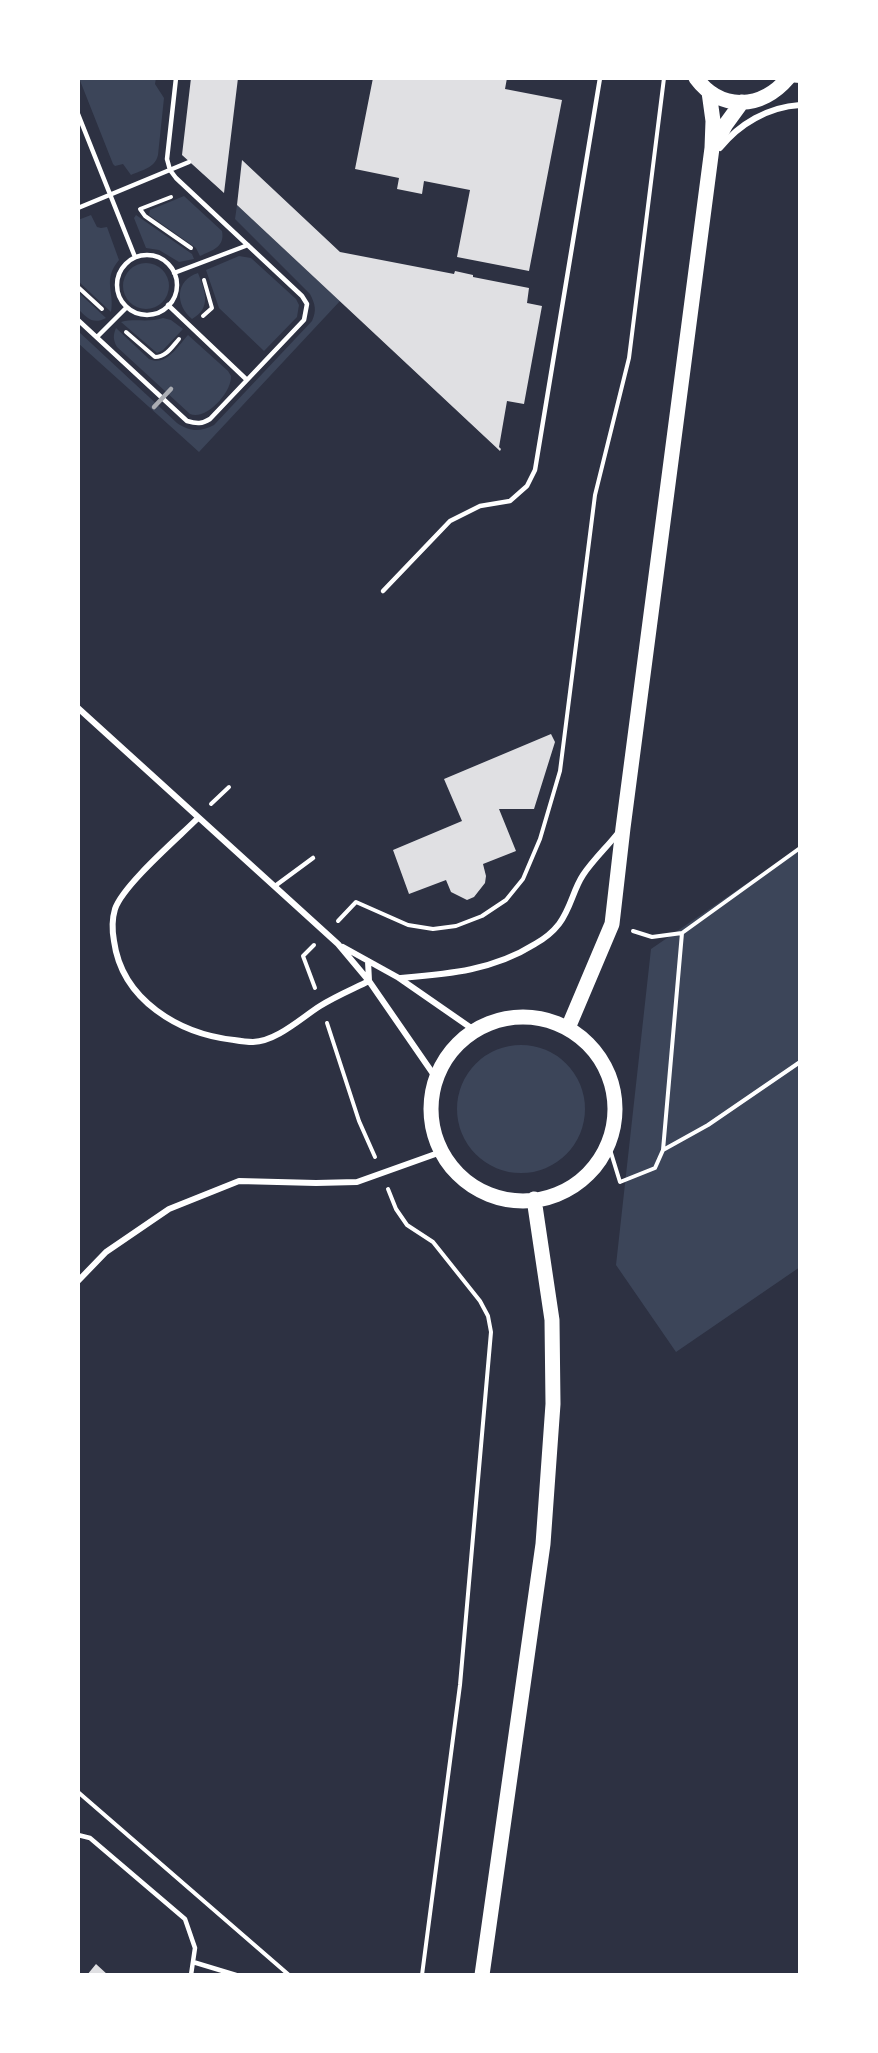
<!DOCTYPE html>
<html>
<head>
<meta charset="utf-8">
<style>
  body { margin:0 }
  #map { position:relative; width:878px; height:2053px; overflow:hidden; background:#2d3142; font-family:"Alegreya Sans",sans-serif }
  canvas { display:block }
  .frame { position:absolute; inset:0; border:80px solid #fff; pointer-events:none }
</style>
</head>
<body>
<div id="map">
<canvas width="878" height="2053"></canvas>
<div class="frame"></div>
</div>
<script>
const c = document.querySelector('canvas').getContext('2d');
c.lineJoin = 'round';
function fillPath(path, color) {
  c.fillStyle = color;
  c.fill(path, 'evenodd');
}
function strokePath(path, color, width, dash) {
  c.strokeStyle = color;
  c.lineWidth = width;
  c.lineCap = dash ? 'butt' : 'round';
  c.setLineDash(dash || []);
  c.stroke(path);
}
fillPath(new Path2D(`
  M79,78H156L155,84L164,98L158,155C155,168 142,170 131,175L123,164L115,166L113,164Z
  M184,196L222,231C225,247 213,250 200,256L196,248L149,215L150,210Z
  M237,205L340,301L199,452L78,343V331L177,423C190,432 200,432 214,425L312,321C317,310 315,304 310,294L235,219Z
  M91,215L97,227L101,228L107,227L119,260C102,280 115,292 111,312L78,281V220Z
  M136,215L192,254L194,259L179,262L159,250L146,248L134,218Z
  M239,256L251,258L296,299L299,305L297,317L264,351L219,308L206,270Z
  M123 286a23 23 0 1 1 46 0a23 23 0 1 1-46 0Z
  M198,273C205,291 212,308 192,319C175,305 175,280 198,273Z
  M78,292L106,318C93,325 87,318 78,309Z
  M163,318L171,320L183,329L163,350L157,353L121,322C135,318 147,323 163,318Z
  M116,328L149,359C166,367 178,346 188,335L228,371L231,376C232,392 206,421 190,414L117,347C113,340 113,335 116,328Z
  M800,847V1267L676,1352L616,1265L651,949Z
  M457 1109a64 64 0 1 1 128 0a64 64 0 1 1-128 0Z`), '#3c4559');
fillPath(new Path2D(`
  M191,78H238L224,193L182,155Z
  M373,78H438L448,80L449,78H507L505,89L562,100L529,271L457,257L470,190L424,181L422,194L397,189L399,178L355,169Z
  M242,160L340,252L454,274L455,271L473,275V277L529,288L527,303L542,306L524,404L507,401L499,447L501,449L500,451L237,205Z
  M551,734L555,742L534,809H499L516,851L483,864L486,876L485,883L474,897L467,900L451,892L446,880L409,894L393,850L462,821L444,779Z
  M96,1964L108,1975H87Z`), '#e0e0e3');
strokePath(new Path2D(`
  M171,197L140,209L145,216L191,248
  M78,287L102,309
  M203,316L212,308L204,280
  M126,332L155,357C166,357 172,347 179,339
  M211,804L229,787
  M338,921L356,902L408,925L433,929L456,926L482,916L506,900L523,879L540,839L560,771L595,495L629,358L664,78
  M633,931L652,937L682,933
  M314,945L303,956L315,988
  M327,1023L359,1121L375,1157
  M608,1143L620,1182L655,1168L663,1150L708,1125L800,1062
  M663,1150L682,933L800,848
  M388,1189L396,1209L407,1225L433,1242L480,1301L488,1316L491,1332L460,1685L422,1975
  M78,1792L289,1975`), '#fff', 4);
strokePath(new Path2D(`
  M78,114L135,257
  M78,208L189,162
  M117 285a30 30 0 1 1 60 0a30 30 0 1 1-60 0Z
  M174,273L248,245
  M168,305L247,380
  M78,320L187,421C197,424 202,424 210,419L304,320L307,304L302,296L176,178L170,170L167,159L176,78
  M97,337L127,307
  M383,591L450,521L480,506L510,501L527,486L535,470L600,78
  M275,886L313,858
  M78,1835L90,1838L185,1919L195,1948L191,1975
  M193,1962L236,1975`), '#fff', 4.5);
strokePath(new Path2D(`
  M788,79L800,80
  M720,148C739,124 768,107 800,105
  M78,708L338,944L369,981L436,1078
  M198,818C178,838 123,885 115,909C112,919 112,930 114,941C122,1000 179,1034 234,1040C240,1041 247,1042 253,1042C277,1041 301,1018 320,1006C336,996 353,989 369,981
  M343,947L399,978L474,1030
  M368,961L369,981
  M399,978C447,974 492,971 535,944C544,939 552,933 559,924C571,908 573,890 583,875C593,860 607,847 618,833
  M78,1281L106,1252L169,1209L239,1181L316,1183L357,1182L441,1152`), '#fff', 6);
strokePath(new Path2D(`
  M696,78C721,112 762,109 788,78
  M714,146L726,124L742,102
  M431 1109a92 92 0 1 1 184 0a92 92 0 1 1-184 0Z
  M568,1028L612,924L623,828L712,148L713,121L709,92
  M482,1975L543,1544L553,1404L552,1320L534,1199`), '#fff', 15);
strokePath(new Path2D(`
  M154,407L171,389`), '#abadb3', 4.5);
</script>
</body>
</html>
